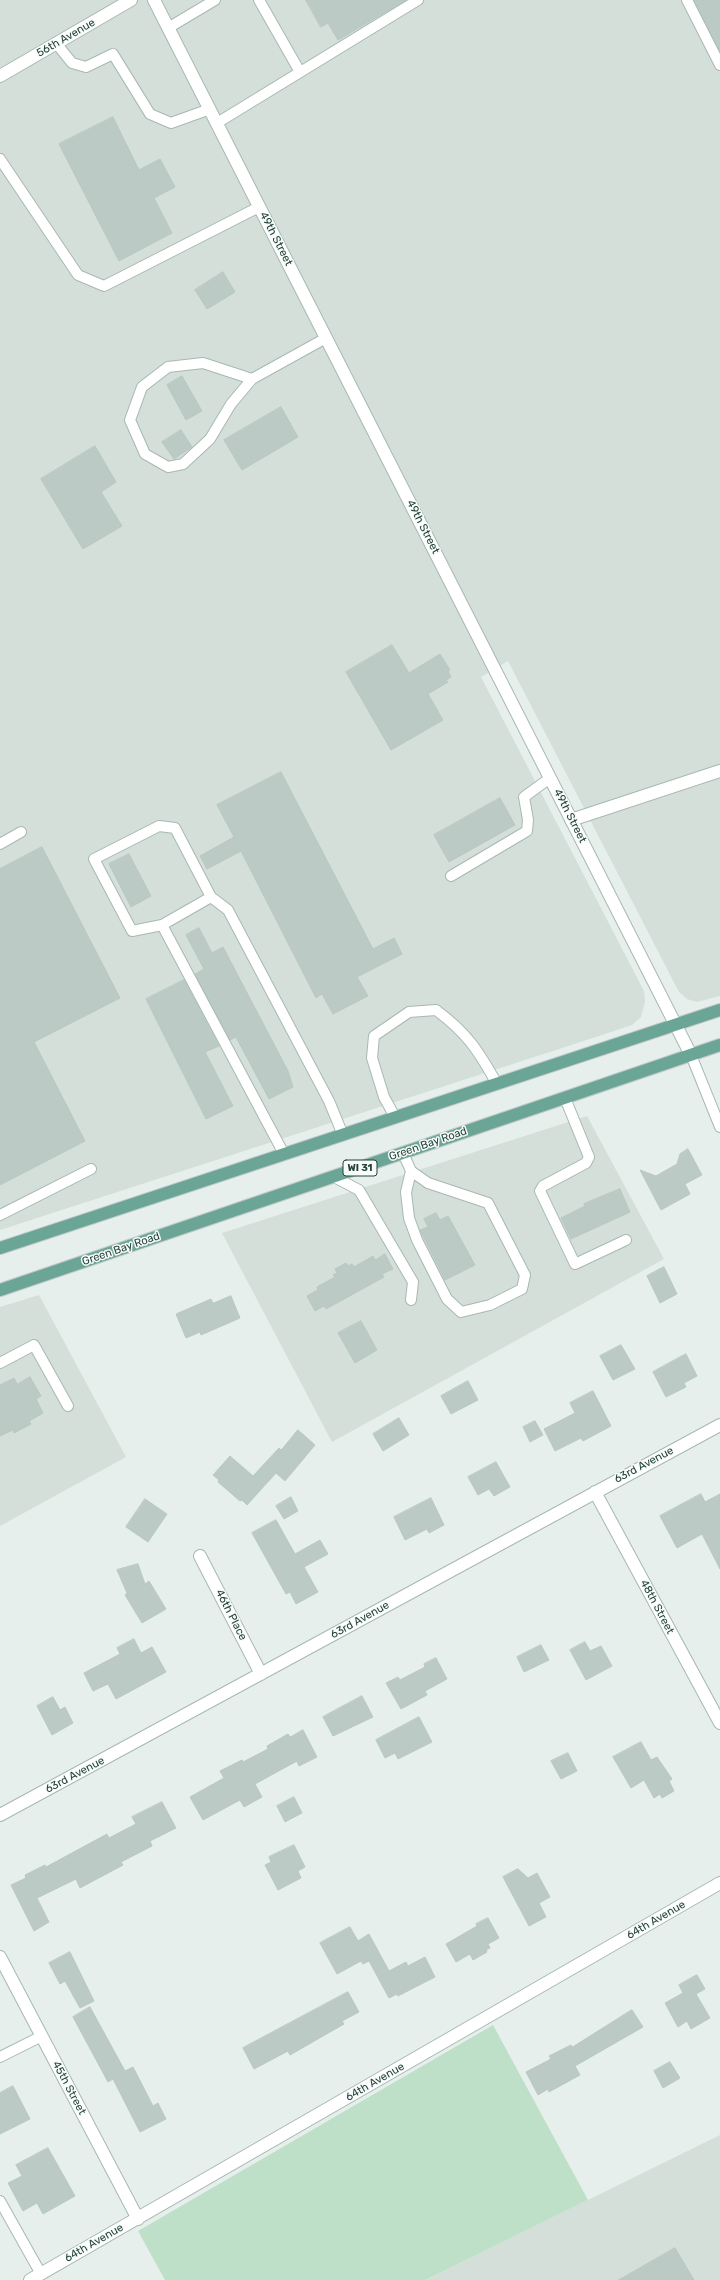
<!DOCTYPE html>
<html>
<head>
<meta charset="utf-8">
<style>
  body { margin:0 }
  canvas { display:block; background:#e6efeb }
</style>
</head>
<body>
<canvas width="720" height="2280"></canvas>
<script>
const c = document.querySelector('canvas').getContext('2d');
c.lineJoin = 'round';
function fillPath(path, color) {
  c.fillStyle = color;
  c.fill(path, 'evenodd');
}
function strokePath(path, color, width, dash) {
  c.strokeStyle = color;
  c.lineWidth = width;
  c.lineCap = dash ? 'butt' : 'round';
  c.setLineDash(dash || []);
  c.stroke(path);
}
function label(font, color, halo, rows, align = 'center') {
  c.font = font + ' Rubik,sans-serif';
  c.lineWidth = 3;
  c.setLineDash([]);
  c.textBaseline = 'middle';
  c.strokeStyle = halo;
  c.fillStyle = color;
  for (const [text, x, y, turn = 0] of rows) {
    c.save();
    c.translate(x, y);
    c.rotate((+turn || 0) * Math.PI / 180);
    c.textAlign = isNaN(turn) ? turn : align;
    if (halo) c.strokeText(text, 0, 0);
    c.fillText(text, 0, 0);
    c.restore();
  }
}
fillPath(new Path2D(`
  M0,0H720V996L697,1002L687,999L679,992L508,661L481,677L644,991L645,1002L641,1017L632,1025L596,1037L0,1230Z
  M587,1116L664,1259L332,1442L222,1233Z
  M39,1295L126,1457L0,1526V1307Z
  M720,2135V2280H425L588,2200Z`), '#d4dfda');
fillPath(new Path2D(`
  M493,2025L588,2200L425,2280H165L138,2231Z`), '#bfe0c8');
const building = new Path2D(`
  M306,0H406L338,40L328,23L321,27Z
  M694,0H720V51Z
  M113,117L139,170L160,159L175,187L154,198L172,233L119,261L59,144Z
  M223,272L235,292L207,309L195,290Z
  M182,376L202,411L186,420L167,385Z
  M281,407L298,437L242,470L224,440Z
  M181,430L192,447L174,459L162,442Z
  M95,446L116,482L101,492L122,526L83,549L41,479Z
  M392,645L409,673L440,654L450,670L448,671L451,677L446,680L448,682L428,694L443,720L391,750L346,672Z
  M281,772L373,949L394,938L402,954L357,977L368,996L333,1014L322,994L316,998L241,851L207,869L200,856L234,837L217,805Z
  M500,798L515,825L449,862L434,835Z
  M42,847L120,998L34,1042L85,1141L0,1185V869Z
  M129,854L151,896L131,907L109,864Z
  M199,928L212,953L223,947L288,1071L293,1087L269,1099L236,1037L230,1040L195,974L204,969L186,935Z
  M184,980L219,1046L205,1052L233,1106L206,1119L146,999Z
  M688,1149L702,1175L685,1184L690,1194L661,1210L640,1170L656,1176L677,1164L680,1154Z
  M620,1189L630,1212L571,1239L561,1218L585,1206L584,1204Z
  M436,1213L440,1220L448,1216L475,1265L445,1280L420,1230L428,1227L424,1219Z
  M385,1254L393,1269L382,1274L384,1277L326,1309L324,1306L315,1311L307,1296L318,1290L317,1287L335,1277L333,1275L337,1273L335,1269L346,1263L348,1266L352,1264L354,1267L373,1256L375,1260Z
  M664,1267L677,1294L660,1303L647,1276Z
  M231,1296L240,1318L201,1335L200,1332L186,1338L176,1314L211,1299L213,1303Z
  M361,1321L377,1350L355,1363L338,1333Z
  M621,1345L635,1369L613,1380L600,1356Z
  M686,1354L697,1376L684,1383L686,1387L666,1397L653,1372Z
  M30,1377L41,1396L36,1399L43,1413L29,1421L31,1424L14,1433L13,1430L0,1436V1385L14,1378L17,1384Z
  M468,1381L478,1400L451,1414L441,1396Z
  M593,1391L611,1426L583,1441L581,1438L555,1451L544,1429L575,1413L570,1403Z
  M399,1418L409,1435L383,1451L373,1434Z
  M535,1421L543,1435L530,1442L523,1427Z
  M298,1430L315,1445L285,1481L276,1473L247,1505L242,1500L240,1501L218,1482L219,1480L213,1475L230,1456L253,1476L279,1448L281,1450Z
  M496,1462L510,1487L494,1496L489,1489L478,1495L468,1477Z
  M701,1494L705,1502L720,1494V1569L702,1534L677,1548L660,1516Z
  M291,1497L298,1511L284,1519L276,1506Z
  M431,1498L444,1525L429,1533L427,1529L405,1540L394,1517Z
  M145,1499L167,1514L148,1542L126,1527Z
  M276,1520L295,1554L320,1540L328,1554L304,1567L318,1592L296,1604L290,1592L286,1594L252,1533Z
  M138,1564L145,1584L149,1581L166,1609L142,1623L125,1595L127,1593L117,1570Z
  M134,1639L141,1653L152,1647L166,1672L116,1699L108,1684L93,1691L84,1673L120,1654L117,1648Z
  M585,1642L590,1651L601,1646L612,1666L586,1680L570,1650Z
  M541,1645L549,1660L524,1672L517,1657Z
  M436,1658L447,1679L425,1691L427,1695L401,1709L386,1683L398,1677L400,1680L425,1667L424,1664Z
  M362,1696L373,1717L333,1736L323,1717Z
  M53,1697L60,1710L65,1707L73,1723L52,1735L37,1706Z
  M419,1717L432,1742L398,1759L395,1753L385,1758L376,1740Z
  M303,1730L317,1757L299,1766L297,1761L255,1784L262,1797L244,1807L240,1800L203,1820L190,1797L224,1778L220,1771L242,1760L243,1762L268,1749L267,1746L288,1734L290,1737Z
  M641,1742L651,1760L657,1757L672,1779L669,1781L674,1791L662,1798L660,1794L654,1798L644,1780L631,1788L613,1757Z
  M568,1753L577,1771L561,1779L551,1761Z
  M294,1797L302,1813L285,1822L277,1806Z
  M162,1802L176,1828L150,1841L152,1846L121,1862L123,1865L80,1888L76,1879L37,1898L49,1922L34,1931L11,1885L26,1878L25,1875L45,1865L46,1867L107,1834L109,1838L136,1824L132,1817Z
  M294,1845L305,1867L298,1871L301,1878L278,1890L265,1865L271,1862L269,1857Z
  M518,1869L528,1878L537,1873L550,1897L539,1903L546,1917L529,1926L503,1877Z
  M488,1918L499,1938L488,1944L490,1948L486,1950L487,1952L473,1960L470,1954L456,1962L446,1944L477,1926L476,1924Z
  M350,1927L358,1941L369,1934L389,1971L406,1962L408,1966L425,1957L435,1977L398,1996L397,1994L389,1998L369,1961L363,1964L361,1961L337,1974L320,1943Z
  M70,1952L94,2001L80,2008L65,1981L60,1984L49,1963Z
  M697,1975L705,1989L696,1994L710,2018L691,2029L687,2021L678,2027L665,2003L683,1993L679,1985Z
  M348,1992L359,2012L342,2021L344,2024L290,2055L288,2051L254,2069L243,2048Z
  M90,2007L125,2071L133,2067L153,2106L158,2103L166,2119L140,2132L113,2079L108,2082L73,2017Z
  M632,2010L643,2027L575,2066L580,2075L549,2092L548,2089L538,2095L526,2072L551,2059L549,2056L571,2045L572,2047Z
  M670,2062L680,2078L663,2088L654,2071Z
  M13,2086L30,2119L0,2134V2093Z
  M48,2148L75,2196L43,2214L37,2203L23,2211L8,2183L22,2176L16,2165Z
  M675,2248L694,2280H619Z`);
fillPath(building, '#bbcac4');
strokePath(building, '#b8c9c2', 1);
const service = new Path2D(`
  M259,0L300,72
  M687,0L720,65
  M168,28L215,0
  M56,43L72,63L86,67L113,54L150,114L171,123L210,109
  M217,123L418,0
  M0,159L78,275L104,286L259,207
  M252,379L203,363L168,367L142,387L130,420L145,454L168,467L183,464L210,439L231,404L252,379L326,338
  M0,844L21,832
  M451,876L527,831L528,820L524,797L550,778
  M162,925L211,897
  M691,1055L720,1127
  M565,1098L589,1157L586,1163L543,1186L540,1191L575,1264L626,1240
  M395,1117L384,1097L372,1058L374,1036L409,1012L436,1010C467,1033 478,1050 497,1084
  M403,1153L411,1171L406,1192L409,1218L417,1240L447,1299L461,1312L490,1305L522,1289L525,1275L488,1203L428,1183L411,1171
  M284,1154L162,925L132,931L94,859L159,826L175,828L211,897L228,910L329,1101L343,1135
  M334,1177L359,1190L413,1282L411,1300
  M0,1215L91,1169
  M0,1363L34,1345L68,1406
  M0,2057L42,2036
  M0,2201L41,2274`);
const minor = new Path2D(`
  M154,0L691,1055
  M0,76L131,0
  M571,820L720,771
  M595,1492L720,1723
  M200,1556L261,1674
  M0,1815L720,1425
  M0,1957L138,2219
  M30,2280L720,1883`);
const primary = new Path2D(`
  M0,1248L720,1010
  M0,1290L720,1045`);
strokePath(service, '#a8b8b2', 12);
strokePath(minor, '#a8b8b2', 14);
strokePath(primary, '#c2cac8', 14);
strokePath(service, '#fff', 10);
strokePath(minor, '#fff', 12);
strokePath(primary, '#6aa596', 12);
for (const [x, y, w] of [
  [360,1168,34]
]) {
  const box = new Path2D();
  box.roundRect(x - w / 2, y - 8, w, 16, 3);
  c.fillStyle = '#f7fbf9';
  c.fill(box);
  strokePath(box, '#24423a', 1);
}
label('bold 10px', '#24423a', null, [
  ["WI 31",360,1168]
]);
label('11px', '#24423a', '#f7fbf9', [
  ["56th Avenue",66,38,-30],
  ["49th Street",276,239,63],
  ["49th Street",423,527,63],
  ["49th Street",570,816,63],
  ["Green Bay Road",428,1144,-19],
  ["Green Bay Road",121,1249,-19],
  ["63rd Avenue",644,1465,-28],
  ["48th Street",657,1607,62],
  ["46th Place",231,1615,63],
  ["63rd Avenue",360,1620,-29],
  ["63rd Avenue",75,1775,-28],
  ["64th Avenue",656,1920,-30],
  ["64th Avenue",375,2082,-30],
  ["45th Street",69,2088,62],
  ["64th Avenue",94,2243,-30]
]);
</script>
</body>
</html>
